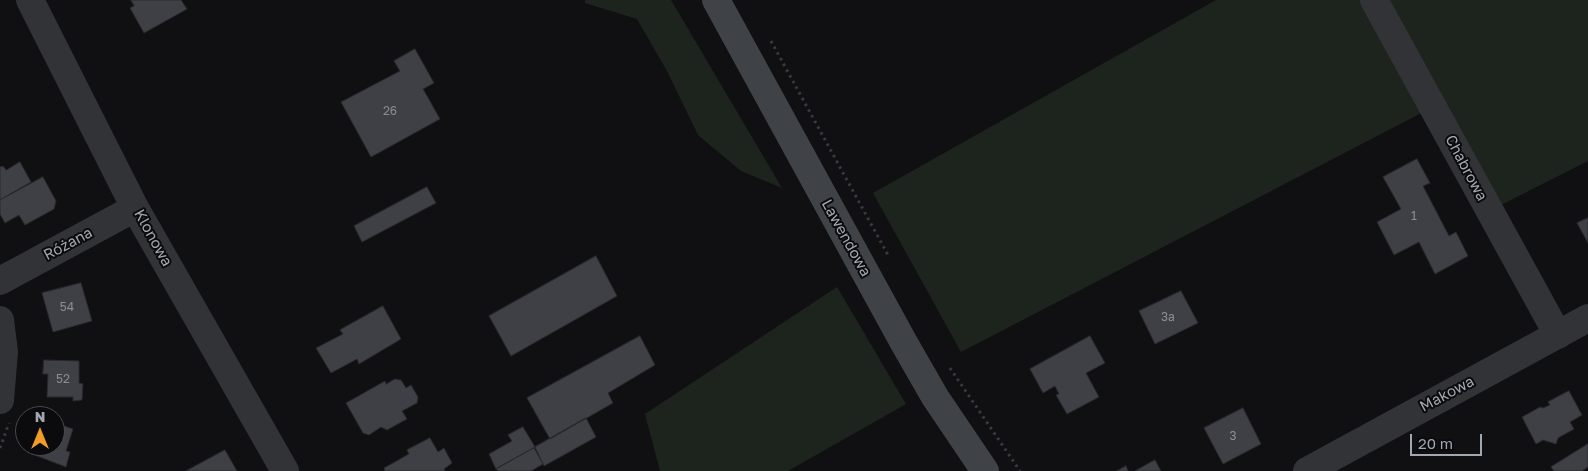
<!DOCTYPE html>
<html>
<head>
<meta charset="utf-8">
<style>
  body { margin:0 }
  #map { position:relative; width:1588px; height:471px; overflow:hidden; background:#101012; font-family:"Golos Text",sans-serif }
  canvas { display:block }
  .north { position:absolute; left:15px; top:406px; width:50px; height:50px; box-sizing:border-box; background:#0b0b0d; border:1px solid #474a4f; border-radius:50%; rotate:0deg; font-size:14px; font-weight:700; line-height:20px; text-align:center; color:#a1a8b2 }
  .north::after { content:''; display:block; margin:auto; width:18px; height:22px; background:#f19c29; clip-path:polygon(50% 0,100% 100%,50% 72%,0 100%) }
  .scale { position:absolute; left:1410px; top:434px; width:72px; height:22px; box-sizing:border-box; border:2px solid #a1a8b2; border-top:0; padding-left:6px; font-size:15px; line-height:18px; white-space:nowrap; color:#a1a8b2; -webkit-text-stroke:4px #0b0b0d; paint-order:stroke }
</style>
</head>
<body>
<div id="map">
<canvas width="1588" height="471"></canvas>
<div class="north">N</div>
<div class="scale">20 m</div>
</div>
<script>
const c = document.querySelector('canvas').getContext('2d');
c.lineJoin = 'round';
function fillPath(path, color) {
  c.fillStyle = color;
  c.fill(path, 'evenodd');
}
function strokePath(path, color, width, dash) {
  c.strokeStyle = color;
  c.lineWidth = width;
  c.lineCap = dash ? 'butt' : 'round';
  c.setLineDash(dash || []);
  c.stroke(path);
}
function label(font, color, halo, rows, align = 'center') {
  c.font = font + ' "Golos Text",sans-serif';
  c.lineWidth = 4;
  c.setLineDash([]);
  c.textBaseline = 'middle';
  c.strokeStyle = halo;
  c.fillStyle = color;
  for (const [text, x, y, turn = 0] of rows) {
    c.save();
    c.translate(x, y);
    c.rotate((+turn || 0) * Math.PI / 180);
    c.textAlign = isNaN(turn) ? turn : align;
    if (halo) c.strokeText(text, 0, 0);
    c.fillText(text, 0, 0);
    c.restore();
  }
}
fillPath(new Path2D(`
  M585,0H671L782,188L741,171L698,135L667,71L637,19L585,3Z
  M1216,0H1588V161L1489,211L1433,107L961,352L873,193Z
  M837,287L906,404L788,471H660L645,414Z`), '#1d241d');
const building = new Path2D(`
  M131,0H181L187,9L144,33L130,8L134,6Z
  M415,49L434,83L423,89L440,119L371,157L341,102L400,71L394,61Z
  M1417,159L1430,183L1423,186L1449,236L1456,232L1468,256L1435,274L1419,242L1394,255L1377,222L1401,209L1383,177Z
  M20,162L31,182L0,200V167L3,166L6,170Z
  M43,177L56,201L54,209L25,225L19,215L5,223L0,214V200Z
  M427,187L436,203L362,242L354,226Z
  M1588,218V243L1577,223Z
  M596,256L617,296L511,356L489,316Z
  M81,283L92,321L53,332L42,293Z
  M1181,291L1198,323L1155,344L1139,311Z
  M383,306L401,339L359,364L357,359L331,373L316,348L343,334L340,330Z
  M640,336L655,365L608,393L613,403L550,439L527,398Z
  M1090,336L1105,363L1086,373L1099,397L1067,414L1056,395L1059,394L1055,386L1043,393L1030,369Z
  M44,360L79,361V383L83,384L82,400L73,401V397H47L48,374H43Z
  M395,379L401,380L406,388L411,385L418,397L417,403L402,411L407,419L387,430L381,427L369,435L363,433L346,403L385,381L386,384Z
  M1569,391L1582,415L1570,422L1574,429L1558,438L1556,444L1543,440L1536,444L1522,417L1540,407L1543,408L1550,405L1548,402Z
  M1243,408L1261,444L1223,464L1204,428Z
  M586,418L596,437L544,466L535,447Z
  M55,423L73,429L66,451L70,452L66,467L32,454L35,446H55Z
  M523,427L535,447L496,469L489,454L512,441L508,435Z
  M430,438L438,452L444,448L452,463L444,469L445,471H385L384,468L409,454L407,450Z
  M1588,444V467L1582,471H1554L1551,467Z
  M534,448L543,464L531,471H498L496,469Z
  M225,450L237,471H186Z
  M1155,460L1161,471H1135Z
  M1126,466L1128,471H1117Z`);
fillPath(building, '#3f4045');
strokePath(building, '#2a2a2e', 1);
strokePath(new Path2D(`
  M771,41L888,255
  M950,368L1020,471
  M0,448L9,423`), '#373a3e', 3, [2.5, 4]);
strokePath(new Path2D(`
  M30,0L135,208L285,471
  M1374,0L1558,335
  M0,281L135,208
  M0,320L4,352L0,400
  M1307,471L1588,318`), '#313337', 28);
strokePath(new Path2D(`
  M716,0L904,343L935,397L985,471`), '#3f4247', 28);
label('12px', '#888e97', null, [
  ["26",390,111],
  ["1",1414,216],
  ["54",67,307],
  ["3a",1168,317],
  ["52",63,379],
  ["3",1233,436]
]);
label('15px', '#a1a8b2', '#0b0b0d', [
  ["Chabrowa",1466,168,62],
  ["Klonowa",153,238,61],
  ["Lawendowa",846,238,61],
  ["Różana",68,244,-28],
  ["Makowa",1447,394,-28]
]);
</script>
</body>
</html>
